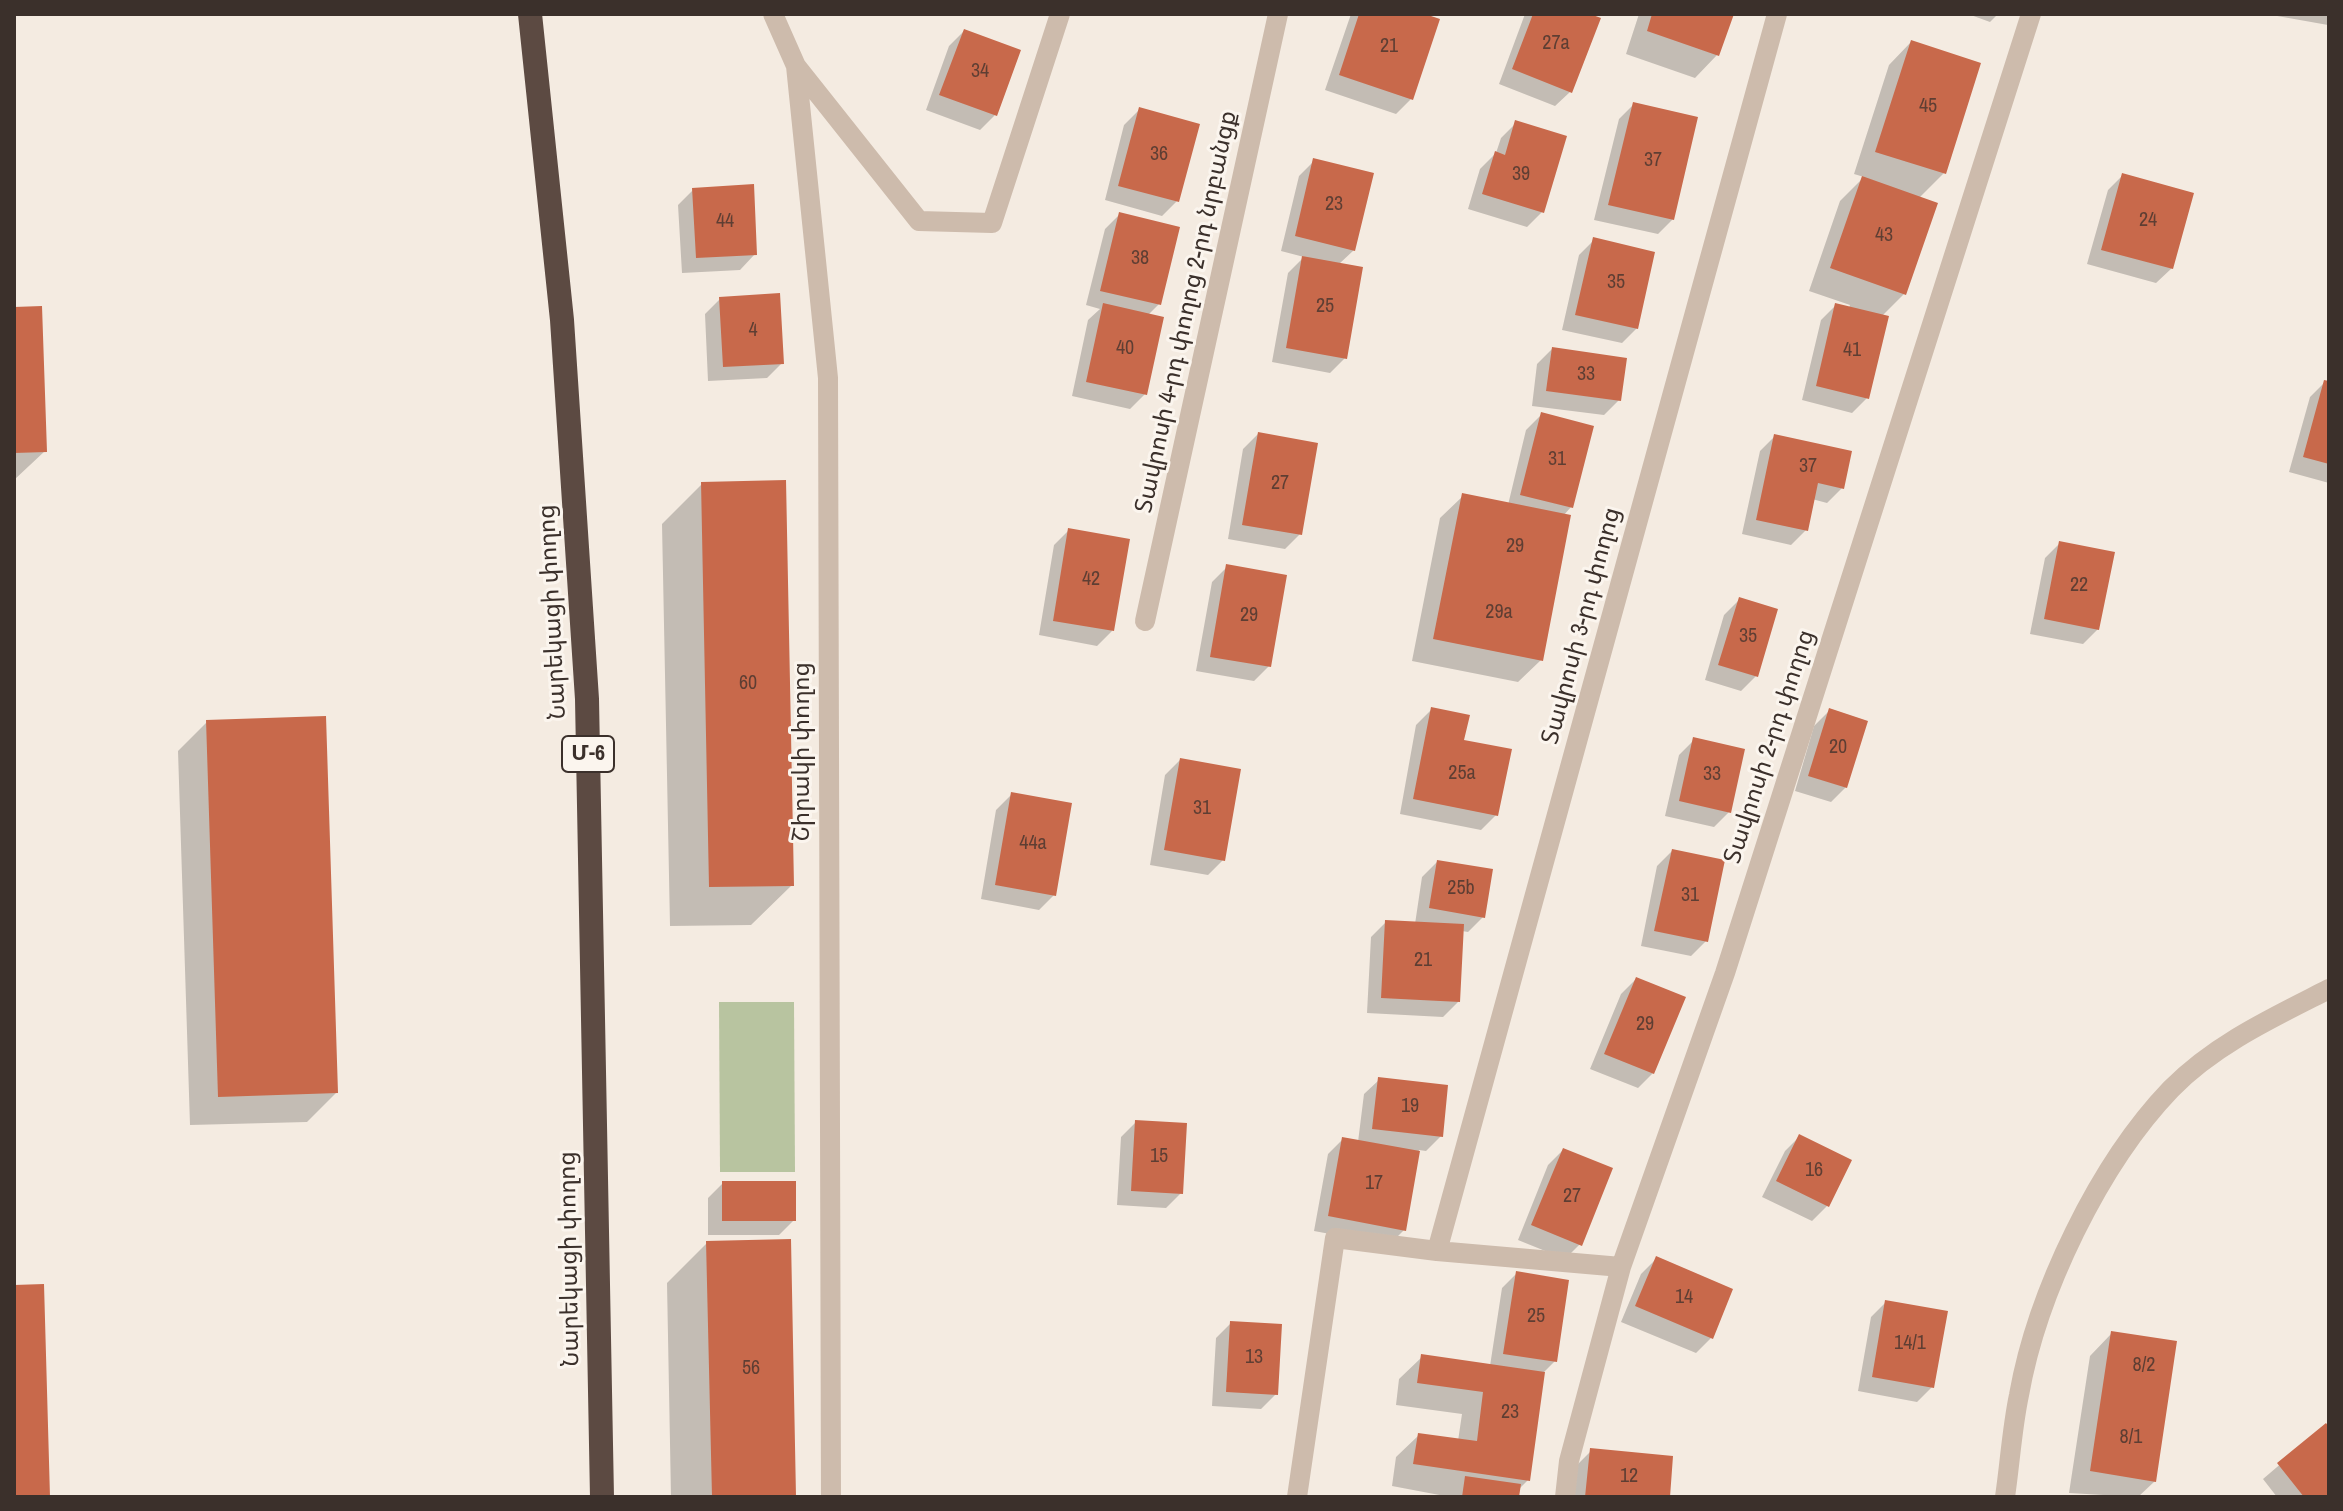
<!DOCTYPE html>
<html>
<head>
<meta charset="utf-8">
<style>
  body { margin:0 }
  #map { position:relative; width:2343px; height:1511px; overflow:hidden; background:#f4ebe1; font-family:"Archivo Narrow",sans-serif }
  canvas { display:block }
  .frame { position:absolute; inset:0; border:16px solid #3b302b; pointer-events:none }
</style>
</head>
<body>
<div id="map">
<canvas width="2343" height="1511"></canvas>
<div class="frame"></div>
</div>
<script>
const c = document.querySelector('canvas').getContext('2d');
c.lineJoin = 'round';
function fillPath(path, color) {
  c.fillStyle = color;
  c.fill(path, 'evenodd');
}
function strokePath(path, color, width, dash) {
  c.strokeStyle = color;
  c.lineWidth = width;
  c.lineCap = dash ? 'butt' : 'round';
  c.setLineDash(dash || []);
  c.stroke(path);
}
function label(font, color, halo, rows, align = 'center') {
  c.font = font + ' "Archivo Narrow","Noto Sans Armenian",sans-serif';
  c.lineWidth = 6;
  c.setLineDash([]);
  c.textBaseline = 'middle';
  c.strokeStyle = halo;
  c.fillStyle = color;
  for (const [text, x, y, turn = 0] of rows) {
    c.save();
    c.translate(x, y);
    c.rotate((+turn || 0) * Math.PI / 180);
    c.textAlign = isNaN(turn) ? turn : align;
    if (halo) c.strokeText(text, 0, 0);
    c.fillText(text, 0, 0);
    c.restore();
  }
}
fillPath(new Path2D(`
  M719,1002H794L795,1172H720Z`), '#b8c4a0');
fillPath(new Path2D(`
  M1351,14H1418L1411,99L1396,114L1325,90Z
  M1525,14H1584L1570,92L1555,106L1499,84Z
  M1639,14H1731L1717,55L1695,78L1626,54Z
  M1968,14H1998L1990,22Z
  M2266,14H2329V24L2328,25Z
  M964,31L995,115L980,130L926,110L949,46Z
  M1911,42L1944,173L1919,198L1904,294L1882,316L1867,398L1852,413L1802,400L1821,320L1836,305L1849,308L1850,305L1809,291L1840,201L1864,177L1854,174L1889,65Z
  M1634,104L1673,219L1658,234L1594,220L1619,119Z
  M1139,110L1177,201L1162,216L1105,200L1124,125Z
  M1516,123L1542,212L1527,227L1468,209L1480,169L1496,153L1501,138Z
  M1314,161L1354,250L1339,264L1345,358L1330,373L1272,362L1288,273L1304,257L1281,251L1299,176Z
  M2123,175L2172,268L2156,283L2087,264L2108,190Z
  M693,190L755,254L740,270L682,273L678,205Z
  M1120,214L1159,304L1148,315L1145,394L1130,409L1072,396L1088,320L1100,309L1086,305L1105,229Z
  M1594,240L1637,328L1622,343L1562,330L1579,255Z
  M720,299L782,363L767,378L708,381L705,314Z
  M14,309L45,451L14,480Z
  M1552,349L1619,400L1604,415L1532,406L1537,364Z
  M2325,382L2329,383V483L2289,472L2310,397Z
  M1541,415L1571,507L1563,516L1541,660L1518,682L1412,661L1440,518L1463,496L1508,505L1526,430Z
  M1258,434L1300,534L1285,549L1228,539L1243,449Z
  M1775,436L1842,488L1827,503L1812,499L1806,530L1791,545L1742,534L1760,451Z
  M702,484L792,885L751,925L670,926L662,524Z
  M1069,530L1112,631L1097,646L1039,635L1054,545Z
  M2060,543L2098,629L2083,644L2030,634L2045,558Z
  M1227,567L1269,666L1254,681L1196,671L1212,582Z
  M1739,600L1756,676L1741,691L1705,680L1724,615Z
  M1431,710L1462,742L1496,815L1481,830L1400,814L1416,725Z
  M1829,711L1846,787L1831,802L1795,791L1814,726Z
  M207,722L336,1093L307,1122L190,1125L178,751Z
  M1694,740L1729,812L1714,827L1665,816L1679,755Z
  M1180,760L1223,860L1208,875L1150,865L1165,775Z
  M1011,795L1054,895L1039,910L981,899L996,810Z
  M1672,851L1706,941L1691,956L1641,946L1657,866Z
  M1437,862L1483,917L1468,932L1462,931L1458,1002L1443,1017L1367,1013L1371,937L1386,922L1415,924L1422,877Z
  M1636,979L1653,1073L1638,1088L1590,1069L1621,994Z
  M1379,1080L1441,1136L1426,1151L1419,1150L1404,1230L1389,1245L1314,1231L1328,1154L1343,1139L1358,1142L1364,1094Z
  M1136,1122L1181,1193L1166,1208L1117,1205L1121,1137Z
  M1800,1136L1850,1161L1827,1206L1812,1221L1762,1197L1785,1151Z
  M1563,1150L1580,1244L1565,1259L1518,1240L1548,1165Z
  M723,1183L794,1220L779,1235H708V1198Z
  M707,1243L794,1497H671L667,1283Z
  M1656,1259L1711,1338L1696,1353L1621,1322L1641,1274Z
  M1517,1273L1555,1361L1543,1373L1528,1480L1518,1490L1517,1497H1450L1392,1486L1396,1457L1419,1435L1458,1441L1462,1414L1396,1405L1399,1379L1422,1357L1490,1366L1502,1288Z
  M1886,1302L1932,1387L1917,1402L1858,1391L1871,1317Z
  M1231,1323L1276,1394L1261,1409L1212,1406L1216,1338Z
  M2112,1333L2155,1481L2138,1497L2069,1493L2090,1356Z
  M2325,1426L2329,1431V1497H2277L2263,1479Z
  M1591,1451L1667,1497H1573L1576,1466Z`), '#0003');
fillPath(new Path2D(`
  M1359,14H1425L1440,19L1413,100L1339,75Z
  M1533,14H1590L1601,18L1572,93L1512,69Z
  M1652,14H1734L1719,56L1647,31Z
  M964,29L1021,50L997,116L939,95Z
  M1911,40L1981,63L1946,174L1875,152Z
  M1633,102L1698,117L1674,220L1608,205Z
  M1139,107L1200,124L1179,202L1118,186Z
  M1515,120L1567,136L1544,213L1482,194L1495,151L1505,155Z
  M1313,158L1374,173L1355,251L1295,236Z
  M2122,173L2194,193L2173,269L2101,250Z
  M1862,176L1938,203L1906,295L1830,268Z
  M754,184L757,255L696,258L692,188Z
  M1119,212L1180,227L1161,305L1100,291Z
  M1593,237L1655,252L1638,329L1575,315Z
  M1302,256L1363,267L1347,359L1286,348Z
  M780,293L784,364L723,367L719,297Z
  M1103,303L1164,317L1147,395L1086,382Z
  M1835,303L1889,316L1869,399L1816,386Z
  M42,306L47,452L14,453V307Z
  M1552,347L1627,358L1621,401L1546,391Z
  M2324,380L2329,381V464L2303,457Z
  M1541,412L1594,426L1573,508L1520,495Z
  M1258,432L1318,443L1302,535L1242,525Z
  M1774,434L1852,451L1844,489L1818,483L1808,531L1756,520Z
  M786,480L794,886L709,887L701,482Z
  M1462,493L1571,515L1543,661L1433,639Z
  M1068,528L1130,539L1114,631L1053,621Z
  M2059,541L2115,552L2099,630L2044,619Z
  M1226,564L1287,575L1271,667L1210,657Z
  M1739,597L1778,609L1758,677L1718,665Z
  M1431,707L1470,715L1464,740L1512,749L1498,816L1413,799Z
  M1829,708L1868,721L1847,788L1808,776Z
  M326,716L338,1093L218,1097L206,720Z
  M1693,737L1745,749L1731,813L1679,801Z
  M1180,758L1241,769L1225,861L1164,850Z
  M1011,792L1072,803L1056,896L995,885Z
  M1672,849L1725,860L1708,942L1654,931Z
  M1437,860L1493,869L1485,918L1429,908Z
  M1385,920L1464,924L1460,1002L1381,998Z
  M1636,977L1686,997L1654,1074L1604,1054Z
  M1378,1077L1448,1085L1443,1137L1372,1129Z
  M1135,1120L1187,1123L1183,1194L1131,1191Z
  M1799,1134L1852,1160L1829,1207L1776,1181Z
  M1342,1137L1420,1151L1406,1231L1328,1216Z
  M1563,1148L1613,1168L1582,1246L1531,1225Z
  M722,1181H796V1221H722Z
  M791,1239L796,1497H712L706,1241Z
  M1656,1256L1733,1289L1713,1339L1635,1306Z
  M1516,1271L1569,1280L1557,1362L1503,1354Z
  M44,1284L50,1497H14V1285Z
  M1885,1300L1948,1311L1934,1388L1872,1377Z
  M1230,1321L1282,1324L1278,1395L1226,1392Z
  M2111,1331L2177,1341L2156,1482L2090,1471Z
  M1421,1354L1545,1372L1530,1481L1413,1464L1418,1433L1477,1441L1483,1392L1417,1383Z
  M2326,1423L2329,1427V1497H2304L2277,1463Z
  M1590,1448L1673,1456L1670,1497H1585Z
  M1465,1476L1521,1484L1519,1497H1462Z`), '#c8694b');
strokePath(new Path2D(`
  M773,14L796,66L828,378L831,1497
  M796,66L919,221L992,223L1060,14
  M1145,621L1278,14
  M1437,1251L1777,14
  M1297,1497L1335,1238L1437,1251L1621,1267
  M1565,1497L1569,1461L1621,1267L1725,973L2031,14
  M2005,1497C2010,1463 2012,1428 2019,1395C2037,1293 2099,1164 2171,1089C2215,1044 2274,1017 2329,989`), '#cdbbac', 20);
strokePath(new Path2D(`
  M530,14L562,320L587,699L602,1497`), '#5c4a42', 24);
label('20px', '#5e3e33', null, [
  ["27a",1556,44],
  ["21",1389,47],
  ["34",980,72],
  ["45",1928,107],
  ["36",1159,155],
  ["37",1653,161],
  ["39",1521,175],
  ["23",1334,205],
  ["24",2148,221],
  ["44",725,222],
  ["43",1884,236],
  ["38",1140,259],
  ["35",1616,283],
  ["25",1325,307],
  ["4",753,331],
  ["40",1125,349],
  ["41",1852,351],
  ["33",1586,375],
  ["31",1557,460],
  ["37",1808,467],
  ["27",1280,484],
  ["29",1515,547],
  ["42",1091,580],
  ["22",2079,586],
  ["29a",1499,613],
  ["29",1249,616],
  ["35",1748,637],
  ["60",748,684],
  ["20",1838,748],
  ["25a",1462,774],
  ["33",1712,775],
  ["31",1202,809],
  ["44a",1033,844],
  ["25b",1461,889],
  ["31",1690,896],
  ["21",1423,961],
  ["29",1645,1025],
  ["19",1410,1107],
  ["15",1159,1157],
  ["16",1814,1171],
  ["17",1374,1184],
  ["27",1572,1197],
  ["14",1684,1298],
  ["25",1536,1317],
  ["14/1",1910,1344],
  ["13",1254,1358],
  ["8/2",2144,1366],
  ["56",751,1369],
  ["23",1510,1413],
  ["8/1",2131,1438],
  ["12",1629,1477]
]);
for (const [x, y, w] of [
  [588,754,52]
]) {
  const box = new Path2D();
  box.roundRect(x - w / 2, y - 18, w, 36, 6);
  c.fillStyle = '#fbf5ee';
  c.fill(box);
  strokePath(box, '#3b302b', 2);
}
label('bold 22px', '#3b302b', null, [
  ["Մ-6",588,754]
]);
label('24px', '#3b302b', '#fbf5ee', [
  ["Տավրոսի 4-րդ փողոց 2-րդ նրբանցք",1187,312,-78],
  ["Նարեկացի փողոց",553,612,-93],
  ["Տավրոսի 3-րդ փողոց",1582,626,-75],
  ["Տավրոսի 2-րդ փողոց",1770,747,-72],
  ["Շիրակի փողոց",803,752,-90],
  ["Նարեկացի փողոց",570,1259,-91]
]);
</script>
</body>
</html>
